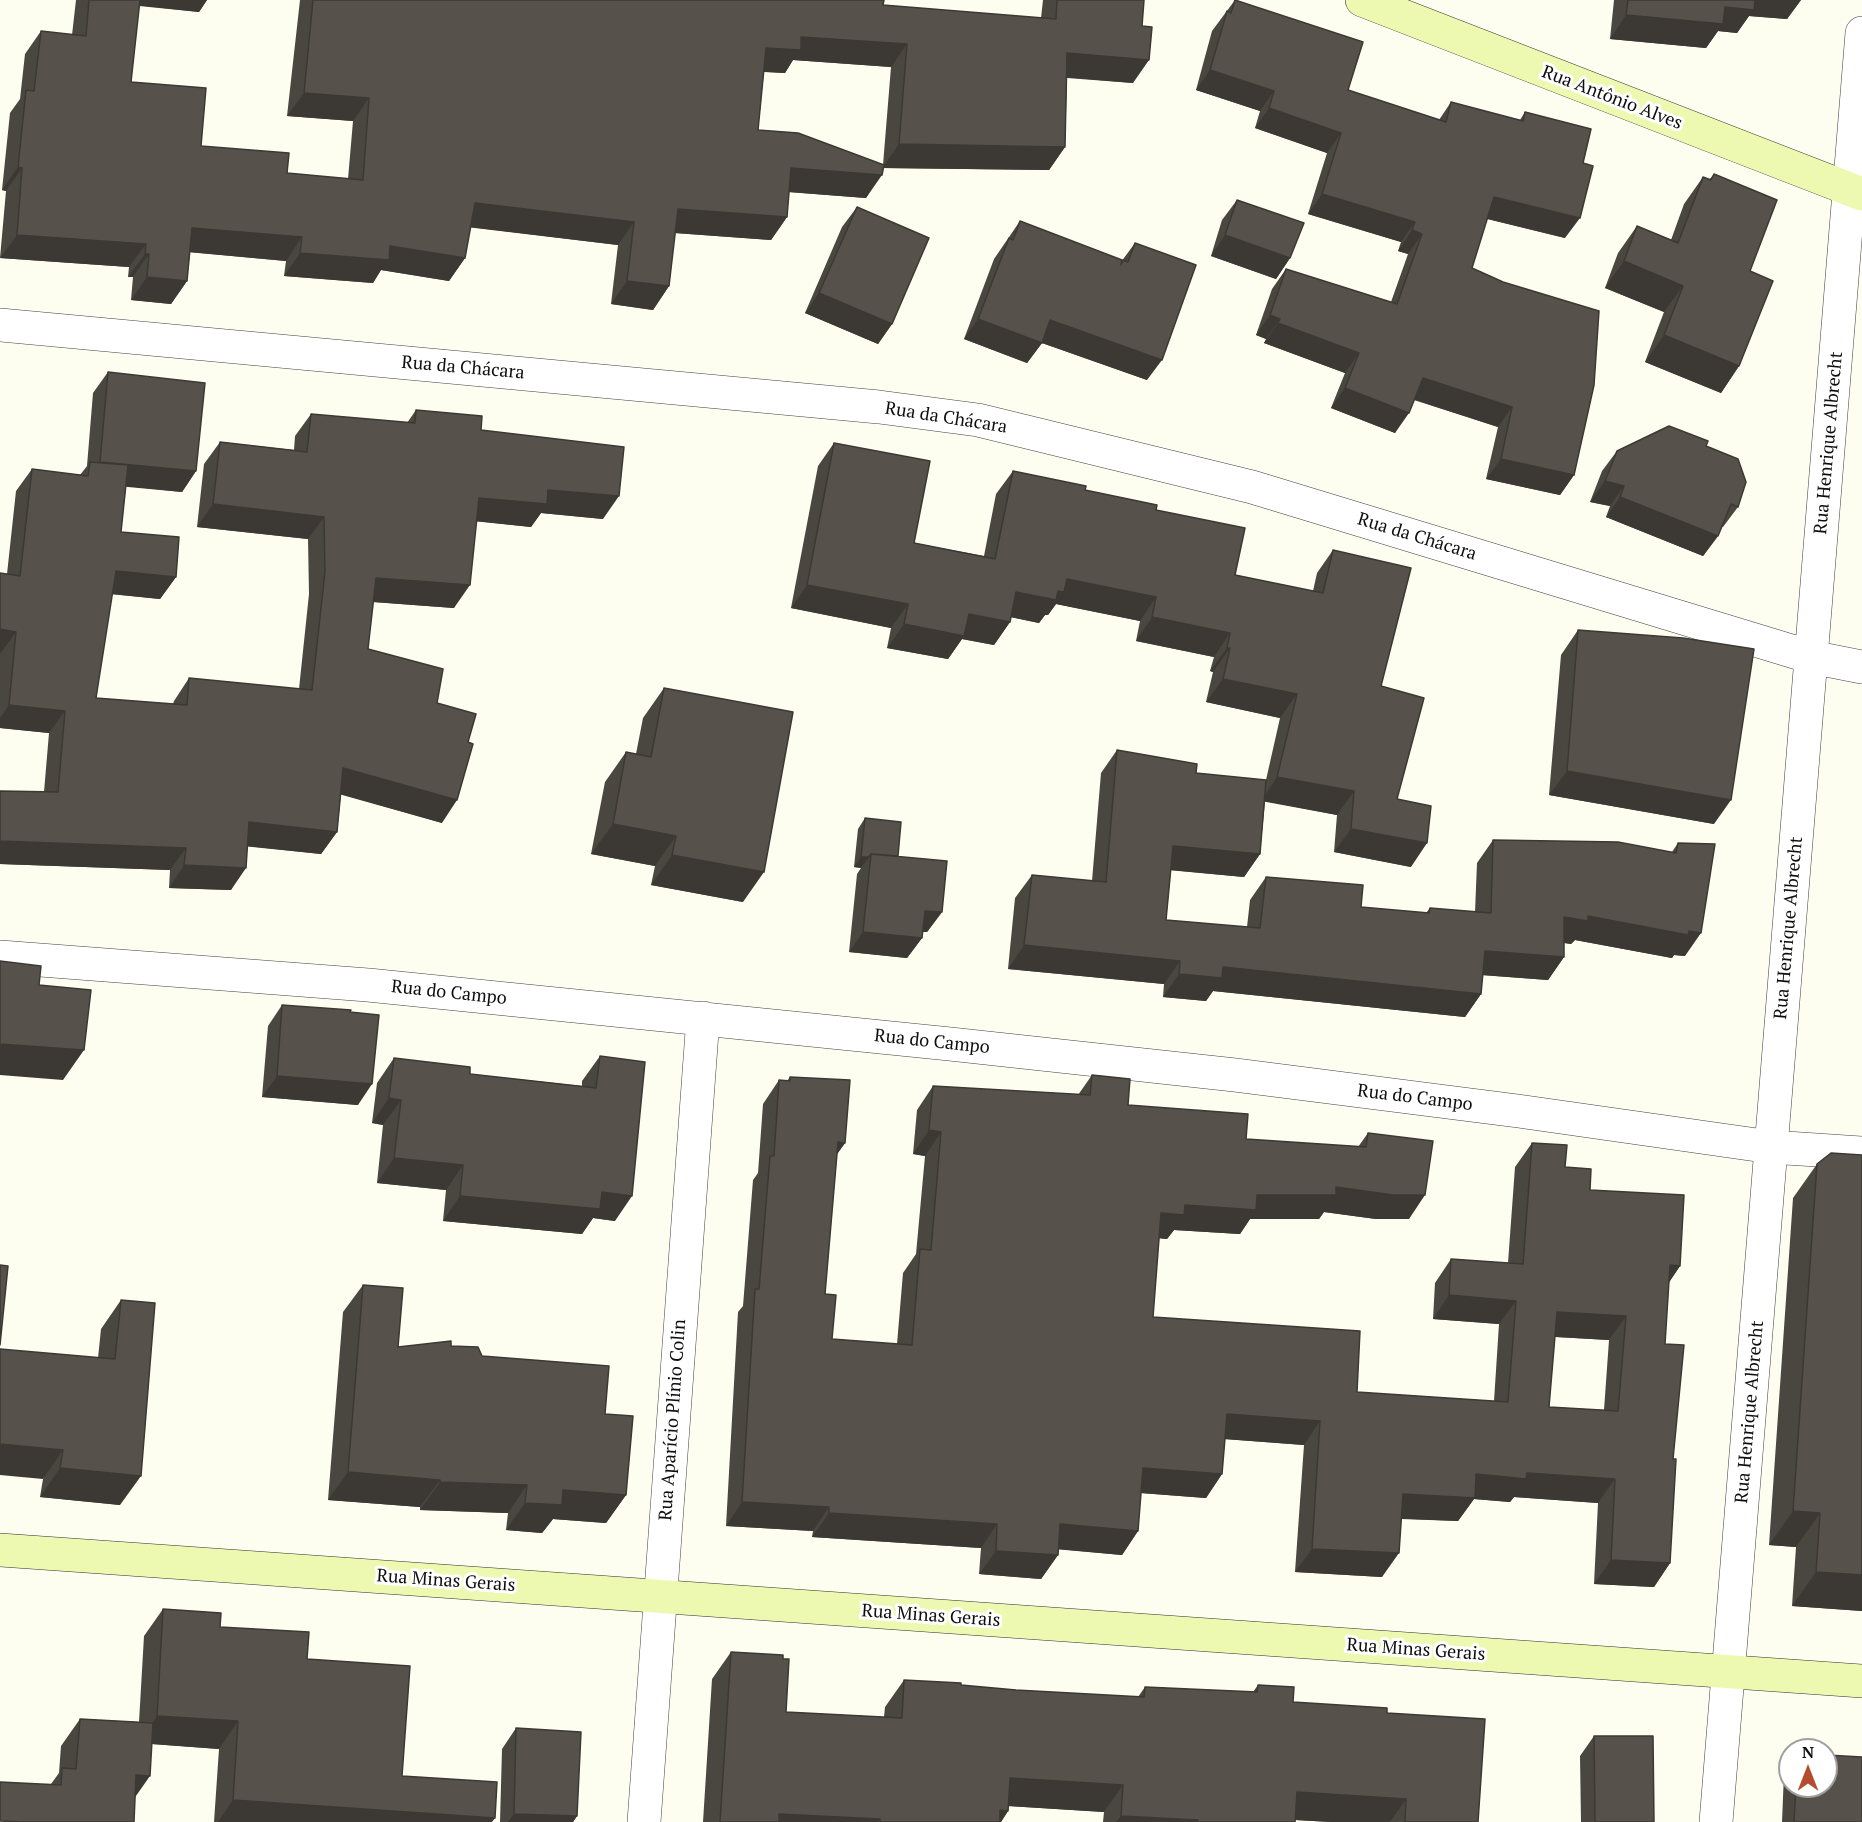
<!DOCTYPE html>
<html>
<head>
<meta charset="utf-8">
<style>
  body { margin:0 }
  #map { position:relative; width:1862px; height:1822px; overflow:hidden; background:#fdfef0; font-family:"PT Serif",serif }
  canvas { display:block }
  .north { position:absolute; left:1778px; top:1738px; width:60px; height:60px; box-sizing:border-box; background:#fff; border:2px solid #9f9f9f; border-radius:50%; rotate:0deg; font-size:16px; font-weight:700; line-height:24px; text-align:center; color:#0e0e0e }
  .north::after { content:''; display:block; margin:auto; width:21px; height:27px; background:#b44d30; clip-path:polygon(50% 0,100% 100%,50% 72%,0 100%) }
</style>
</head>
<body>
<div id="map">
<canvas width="1862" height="1822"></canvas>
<div class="north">N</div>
</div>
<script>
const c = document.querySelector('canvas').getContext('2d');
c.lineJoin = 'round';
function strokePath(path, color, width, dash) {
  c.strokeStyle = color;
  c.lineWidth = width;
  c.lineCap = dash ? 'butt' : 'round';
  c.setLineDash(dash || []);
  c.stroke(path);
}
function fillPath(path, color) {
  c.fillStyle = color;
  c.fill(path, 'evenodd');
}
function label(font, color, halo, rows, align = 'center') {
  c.font = font + ' "PT Serif",serif';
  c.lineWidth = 6;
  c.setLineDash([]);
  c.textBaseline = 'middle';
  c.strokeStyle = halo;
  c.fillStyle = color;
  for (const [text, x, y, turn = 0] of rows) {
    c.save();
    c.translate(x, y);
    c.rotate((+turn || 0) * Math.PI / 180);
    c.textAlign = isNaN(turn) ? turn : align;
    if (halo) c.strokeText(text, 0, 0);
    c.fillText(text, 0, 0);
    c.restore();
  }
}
const street = new Path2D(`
  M0,325L879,407L978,420L1252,487L1811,657L1862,667
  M0,957L368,985L950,1044L1235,1075L1518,1111L1771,1147L1862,1153
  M644,1822L703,1018
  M1716,1822L1862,33`);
const secondary = new Path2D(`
  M1362,0L1862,194
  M0,1550L1862,1681`);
strokePath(street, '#414141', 34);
strokePath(secondary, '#303030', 34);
strokePath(street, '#fff', 33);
strokePath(secondary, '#edf9b0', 33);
fillPath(new Path2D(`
  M76,0H207L199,12L139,6L131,82L201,146L287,173L348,179L353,121L287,116L300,0H884L883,5L1041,18L1043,0H1144L1133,83L1067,78L1065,147L1049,170L884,168L866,198L789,192L787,217L771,240L675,233L669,286L653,310L611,304L618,245L470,227L465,258L449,281L381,270L373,283L284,276L286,261L190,252L187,281L171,304L131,300L133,277H128L129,267L0,258L6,191L2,190L10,113L20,99L25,54L41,31L72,35ZM793,60L891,67L883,165L758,130L764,72L785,73Z
  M1235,0L1348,90L1439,120L1451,102L1520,120L1525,112L1565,238L1487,219L1472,268L1574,475L1560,495L1486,479L1498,427L1414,400L1395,433L1331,408L1345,373L1264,343L1266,339L1256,335L1272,289L1286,269L1391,302L1408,254L1398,251L1401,242L1308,214L1327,153L1255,128L1260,111L1196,90L1212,31Z
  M1614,0H1801L1787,19L1749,16L1737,33L1718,31L1706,48L1610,39Z
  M1714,174L1750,271L1739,366L1721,393L1645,362L1664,312L1605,288L1618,253L1637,226L1671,240L1684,204L1703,177L1709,180Z
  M1237,200L1290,258L1276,279L1211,256L1222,220Z
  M857,207L892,324L878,344L805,313L842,227Z
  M1020,221L1121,262L1135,243L1147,380L1042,343L1027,363L964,339L994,259Z
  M108,372L196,471L182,492L126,486L121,532L176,577L160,599L112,594L96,698L173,704L174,701L189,678L299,689L309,594L308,539L197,527L204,464L220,442L294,450L295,436L311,414L407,423L416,410L481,430L603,519L541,513L531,527L476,521L454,608L373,602L368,649L437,703L442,823L341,794L337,832L321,854L247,846L231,890L169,888L170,870L0,864V791L44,792L49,733L0,728V573L7,574L16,491L32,469L80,475L87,466L93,393Z
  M834,443L914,543L984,556L996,494L1013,471L1085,490L1156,510L1235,575L1313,591L1317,573L1333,550L1381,686L1397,799L1411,867L1334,852L1337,815L1265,801L1260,854L1244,877L1171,870L1166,920L1247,927L1250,900L1266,877L1361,907L1426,913L1430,908L1475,912L1477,863L1493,840L1672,852L1678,843L1685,956L1674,955L1672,958L1575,940L1571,944L1564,943V957L1548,980L1482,975L1481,994L1465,1017L1213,991L1206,1001L1163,997L1164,984L1008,969L1015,898L1032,875L1092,881L1101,773L1117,750L1196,773L1266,780L1280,718L1206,702L1213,672L1210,671L1214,657L1136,641L1140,621L1056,604L1048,615H1045L1039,623L1011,617L1010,622L994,645L962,639L948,659L887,648L891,628L791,608L818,466Z
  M1617,451L1738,507L1723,527H1722L1718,536L1703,556L1606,517L1610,506L1590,502L1602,471Z
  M1578,630L1714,824L1549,795L1561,655Z
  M664,688L743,902L651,885L655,866L591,854L605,782L626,752L636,754L643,718Z
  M865,818L898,856L942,912L927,932H922V938L907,958L849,952L857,874L861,868L854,867L858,829Z
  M282,1005L350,1012L358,1105L262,1097L268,1026Z
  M600,1056L615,1221L593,1218L582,1234L443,1221L446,1190L377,1183L383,1125L372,1123L377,1083L394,1058L470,1074L582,1086V1081Z
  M1092,1075L1128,1105L1246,1139L1358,1147L1368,1133L1409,1219H1376L1324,1212L1319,1219H1250L1240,1234L1174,1230L1167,1239L1159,1238L1153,1317L1357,1392L1494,1401L1499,1324L1433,1319L1435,1283L1451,1259L1508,1263L1515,1167L1532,1143L1565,1167L1590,1190L1680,1266L1669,1282L1665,1344L1673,1459L1670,1563L1654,1587L1594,1584L1598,1503L1514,1497L1510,1502L1474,1499L1458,1521L1401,1519L1382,1577L1295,1572L1304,1445L1225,1439L1222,1474L1206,1498L1141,1493L1138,1531L1122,1555L1058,1549V1555L1041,1579L979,1574L981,1548L812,1537L813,1531L726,1526L738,1312L743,1306L753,1180L758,1173L763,1104L779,1080L787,1081L790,1077L845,1143L837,1154L825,1294L832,1339L897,1344L903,1273L916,1254L925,1156L913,1154L917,1110L933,1086L1078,1095ZM1555,1337L1609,1340L1604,1410L1549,1407Z
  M1817,1164L1862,1611L1792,1606L1796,1547L1769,1545L1793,1198Z
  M363,1285L398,1347L451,1346L482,1356L605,1414L626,1495L606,1523L553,1519L542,1533L506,1530L508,1513L420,1510V1507L328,1500L343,1312Z
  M121,1300L120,1505L40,1497L43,1479L98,1358L101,1329Z
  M163,1609L220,1627L307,1659L402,1776L492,1822H214L219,1749L152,1744L135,1797L51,1784L59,1773L61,1746L80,1719L139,1722L144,1636Z
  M731,1652L786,1712L884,1717L885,1707L904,1680L1016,1690L1138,1697L1145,1687L1253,1692L1258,1685L1293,1702L1387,1713L1478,1822H1331L1295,1820V1822H1103L1104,1812L1009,1806L1008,1811L1001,1822H703L712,1679Z
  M516,1728L577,1816L573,1822H500L502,1749Z
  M1594,1736L1654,1822H1581L1580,1756Z
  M1790,1764V1786H1826L1862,1822H1782L1784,1773Z`), '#4a4740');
fillPath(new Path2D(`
  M129,0H207L199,12L126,4Z
  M1750,0H1801L1787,19L1749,16L1737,33L1718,31L1706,48L1610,39L1626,15L1725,7Z
  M801,37L907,44L891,67L793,60L785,73L750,71L766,48Z
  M1067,53L1149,60L1133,83L1051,76Z
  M1210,70L1274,91L1260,111L1196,90Z
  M304,93L369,98L353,121L287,116Z
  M1269,108L1341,133L1327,153L1255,128Z
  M899,144L1065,147L1049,170L882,168Z
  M18,167L22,168L6,191L2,190Z
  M791,168L882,175L866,198L775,191Z
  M1322,194L1415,222L1401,242L1308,214Z
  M1494,197L1580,218L1565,238L1480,217Z
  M475,203L634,222L618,245L458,226Z
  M678,209L787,217L771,240L661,232Z
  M192,228L302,237L286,261L176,251Z
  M1412,230L1422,234L1408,254L1398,251Z
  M17,235L146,244L129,267L0,258Z
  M1225,235L1290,258L1276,279L1211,256Z
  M390,246L465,258L449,281L381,270L373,283L284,276L300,253Z
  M145,254H149L133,277H128Z
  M1624,261L1683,286L1664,312L1605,288Z
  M147,277L187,281L171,304L131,300Z
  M627,281L669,286L653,310L611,304Z
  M819,293L892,324L878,344L805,313Z
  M1270,315L1280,319L1266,339L1256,335Z
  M978,319L1050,320L1162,360L1147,380L1042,343L1027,363L964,339Z
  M1278,323L1359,353L1345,373L1264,343Z
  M1664,335L1739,366L1721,393L1645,362Z
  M1423,378L1512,407L1498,427L1409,398Z
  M1345,388L1409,413L1395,433L1331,408Z
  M1501,459L1574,475L1560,495L1486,479Z
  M100,462L196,471L182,492L85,483Z
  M1605,481L1624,486L1610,506L1590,502Z
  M548,490L619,496L603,519L541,513L531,527L463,520L479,498Z
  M1620,497L1718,536L1703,556L1606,517Z
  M213,504L324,517L308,539L197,527Z
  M116,571L176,577L160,599L100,593Z
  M376,578L470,585L454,608L360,601Z
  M1067,579L1156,597L1140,621L1056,604L1048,615H1045L1039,623L1000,615L1016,592Z
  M807,585L908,604L891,628L791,608Z
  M969,614L1010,622L994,645L962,639L948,659L887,648L904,624Z
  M1152,617L1230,633L1214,657L1136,641Z
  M0,629L16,632L0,654Z
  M1227,648H1230L1213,672L1210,671Z
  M1223,679L1297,694L1280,718L1206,702Z
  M9,705L65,711L49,733L0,728V718Z
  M343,768L457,800L442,823L328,791Z
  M1567,771L1731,800L1714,824L1549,795Z
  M1277,777L1354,791L1337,815L1261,801Z
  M249,822L337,832L321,854L233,845Z
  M613,824L676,836L655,866L591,854Z
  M1351,829L1427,843L1411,867L1334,852Z
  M0,841L186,848L170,870L0,864Z
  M1173,846L1260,854L1244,877L1157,869Z
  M672,855L764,872L743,902L651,885Z
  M861,857H869L861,868L854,867Z
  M184,865L246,868L231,890L169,888Z
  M925,911L942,912L927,932H911Z
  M1588,916L1689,931L1701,933L1685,956L1674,955L1672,958L1575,940L1571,944L1547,940L1564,917Z
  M863,932L922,938L907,958L849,952Z
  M1024,945L1180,961L1164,984L1008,969Z
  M1485,951L1564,957L1548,980L1468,974Z
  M1223,967L1481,994L1465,1017L1213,991L1206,1001L1163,997L1179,974Z
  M0,1044L84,1050L63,1080L0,1075Z
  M277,1076L372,1084L358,1105L262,1097Z
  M389,1098L401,1100L383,1125L372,1123Z
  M929,1130L941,1132L925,1156L913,1154Z
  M838,1142L845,1143L828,1167Z
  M394,1158L463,1165L446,1190L377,1183Z
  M1336,1187L1425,1195L1409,1219H1376L1324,1212L1319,1219H1250L1240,1234L1174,1230L1167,1239L1144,1237L1161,1213L1185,1205L1257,1195Z
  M602,1192L632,1196L615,1221L593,1218L582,1234L443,1221L460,1196Z
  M1670,1265L1680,1266L1664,1290Z
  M1449,1295L1516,1301L1499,1324L1433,1319Z
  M1557,1312L1626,1316L1609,1340L1540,1336Z
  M1227,1414L1320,1421L1304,1445L1210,1438Z
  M0,1444L63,1450L43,1479L0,1475Z
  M60,1468L141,1476L120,1505L40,1497Z
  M1143,1468L1222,1474L1206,1498L1127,1492Z
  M348,1472L440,1480L420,1507L328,1500Z
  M1527,1473L1615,1479L1598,1503L1514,1497L1510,1502L1474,1499L1458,1521L1386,1518L1403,1494L1476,1474Z
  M440,1482L527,1485L508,1513L420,1510Z
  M563,1490L626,1495L606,1523L553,1519L542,1533L506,1530L525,1503Z
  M742,1502L829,1507L813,1531L726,1526Z
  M1793,1511L1820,1513L1796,1547L1769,1545Z
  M829,1513L997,1524L981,1548L812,1537Z
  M1060,1524L1138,1531L1122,1555L1043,1548Z
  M1312,1549L1399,1553L1382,1577L1295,1572Z
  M996,1551L1058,1555L1041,1579L979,1574Z
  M1611,1560L1670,1563L1654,1587L1594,1584Z
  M1816,1572L1862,1575V1611L1792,1606Z
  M157,1716L238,1721L219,1749L138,1743Z
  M136,1775L150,1776L131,1803Z
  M1010,1778L1123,1785L1104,1812L991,1805Z
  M1297,1792L1406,1799L1390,1822H1331L1278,1819Z
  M233,1800L495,1818L492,1822H218Z
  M1000,1810L1008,1811L1001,1822H992Z
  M514,1814L577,1816L573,1822H508Z
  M779,1814L880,1819L878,1822H774Z
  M1121,1816L1198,1820L1196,1822H1116Z`), '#3c3934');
const building = new Path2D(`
  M89,0H140L131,82L206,88L201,146L289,153L287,173L363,180L369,98L304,93L313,0H884L883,5L1056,19L1057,0H1144L1142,26L1152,27L1149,60L1067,53L1065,147L899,144L907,44L801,37V50L766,48L758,130L798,133L884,165L882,175L791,168L787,217L678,209L669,286L627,281L634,222L475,203L465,258L390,246L389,260L300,253L302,237L192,228L187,281L147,277L149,254H145L146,244L17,235L22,168L18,167L26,90L34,91L41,31L86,36Z
  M1235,0L1363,42L1348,90L1446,122L1451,102L1523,121L1525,112L1591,129L1583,163L1593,166L1580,218L1494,197L1472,268L1503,282L1599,311L1594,385L1574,475L1501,459L1512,407L1423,378L1409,413L1345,388L1359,353L1278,323L1280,319L1270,315L1286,269L1397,304L1422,234L1412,230L1415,222L1322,194L1341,133L1269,108L1274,91L1210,70L1227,11L1231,13Z
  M1628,0H1755L1754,10L1725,7L1723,24L1626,15Z
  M1714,174L1777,200L1750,271L1773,281L1739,366L1664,335L1683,286L1624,261L1637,226L1678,243L1703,177L1711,180Z
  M1237,200L1304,223L1290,258L1225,235Z
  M857,207L929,238L892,324L819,293Z
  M1020,221L1122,260L1121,265L1123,260L1128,262L1135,243L1196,265L1162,360L1050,320L1042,343L978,319L1009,238L1013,240Z
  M108,372L205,383L196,471L100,462Z
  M416,410L482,416L481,430L624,447L619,496L548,490L547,504L479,498L470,585L376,578L368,649L443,669L437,703L476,714L468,742L473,744L457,800L343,768L337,832L249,822L246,868L184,865L186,848L0,841V791L58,792L65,711L9,705L16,632L0,629V573L20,576L32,469L88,476L90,462L128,465L121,532L179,537L176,577L116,571L96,698L187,705L189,678L312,690L325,572L324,517L213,504L220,442L307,452L311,414L415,423Z
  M1669,426L1708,441L1706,446L1738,459L1746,482L1738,507L1731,504L1718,536L1620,497L1624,486L1605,481L1617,451Z
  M834,443L930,461L914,543L995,559L1013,471L1086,486L1085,490L1157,505L1156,510L1245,528L1235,575L1323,593L1333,550L1411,568L1381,686L1424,698L1397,799L1431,806L1427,843L1351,829L1354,791L1277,777L1297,694L1223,679L1230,648H1227L1230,633L1152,617L1156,597L1067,579L1064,592L1058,591L1056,600L1016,592L1010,622L969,614L964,636L904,624L908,604L807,585Z
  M1578,630L1683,638L1754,649L1731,800L1567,771Z
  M664,688L793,712L764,872L672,855L676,836L613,824L626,752L651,757Z
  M1117,750L1197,764L1196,773L1266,780L1260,854L1173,846L1166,920L1260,928L1266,877L1363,885L1361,907L1429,913L1430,908L1491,913L1493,840L1618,842L1676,853L1678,843L1715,844L1701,933L1689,931L1688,935L1588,916V921L1564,917V957L1485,951L1481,994L1223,967L1222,978L1179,974L1180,961L1024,945L1032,875L1106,882Z
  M865,818L901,822L898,856L871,854L869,857H861Z
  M871,854L947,861L942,912L925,911L922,938L863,932Z
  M0,961L41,966L39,985L91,990L84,1050L0,1044Z
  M282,1005L351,1010L350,1012L379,1015L372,1084L277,1076Z
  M600,1056L645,1062L632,1196L602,1192L600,1209L460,1196L463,1165L394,1158L401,1100L389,1098L394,1058L470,1067V1074L596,1088Z
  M1092,1075L1130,1079L1128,1105L1248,1114L1246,1139L1366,1147L1368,1133L1433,1141L1425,1195H1393L1336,1187V1195H1257L1256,1210L1185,1205L1184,1215L1161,1213L1153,1317L1360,1331L1357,1392L1508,1402L1516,1301L1449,1295L1451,1259L1523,1264L1532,1143L1567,1145L1565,1167L1591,1169L1590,1190L1684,1195L1680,1266L1670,1265L1665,1344L1684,1345L1673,1459H1676L1670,1563L1611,1560L1615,1479L1527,1473L1526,1479L1476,1474L1475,1498L1403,1494L1399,1553L1312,1549L1320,1421L1227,1414L1222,1474L1143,1468L1138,1531L1060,1524L1058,1555L996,1551L997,1524L829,1513V1507L742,1502L755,1289H759L770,1156H774L779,1080L790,1081V1077L850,1080L845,1143L838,1142L825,1294L836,1295L832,1339L912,1345L920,1249L931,1250L941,1132L929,1130L933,1086L1090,1095ZM1557,1312L1626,1316L1618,1411L1549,1407Z
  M1831,1153L1862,1155V1575L1816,1572L1820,1513L1793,1511L1817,1164Z
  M0,1265L8,1266L0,1345Z
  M363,1285L403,1288L398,1347L451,1341V1346L478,1347L482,1356L609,1366L605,1414L633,1416L626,1495L563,1490L562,1505L525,1503L527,1485L440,1482V1480L348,1472Z
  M121,1300L155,1303L141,1476L60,1468L63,1450L0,1444V1349L115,1359Z
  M163,1609L221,1613L220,1627L309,1632L307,1659L410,1666L402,1776L497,1782L495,1818L233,1800L238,1721L157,1716Z
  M731,1652L783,1655V1659H789L786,1712L902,1718L904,1680L961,1683V1685L1016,1690L1144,1697L1145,1687L1257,1692L1258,1685L1294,1687L1293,1702L1387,1708V1713L1485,1719L1478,1822H1405L1406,1799L1297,1792L1295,1822H1197L1198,1820L1121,1816L1123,1785L1010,1778L1008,1811L1000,1810V1822H880V1819L779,1814V1822H720Z
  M80,1719L153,1723L150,1776L136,1775L134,1822H22L0,1821V1782L61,1785L62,1768L76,1769Z
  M516,1728L581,1732L577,1816L514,1814Z
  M1594,1736H1653L1654,1822H1595Z
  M1826,1755L1862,1757V1822H1794L1796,1786H1826Z`);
fillPath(building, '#56524b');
strokePath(building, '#3c3934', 1.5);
label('18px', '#0e0e0e', '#fff', [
  ["Rua Antônio Alves",1612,98,21],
  ["Rua da Chácara",463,368,5],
  ["Rua da Chácara",946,418,9],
  ["Rua Henrique Albrecht",1829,443,-85],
  ["Rua da Chácara",1417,537,17],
  ["Rua Henrique Albrecht",1789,928,-85],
  ["Rua do Campo",449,993,6],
  ["Rua do Campo",932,1042,6],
  ["Rua do Campo",1415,1098,7],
  ["Rua Henrique Albrecht",1750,1412,-85],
  ["Rua Aparício Plínio Colin",673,1420,-86],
  ["Rua Minas Gerais",446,1581,4],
  ["Rua Minas Gerais",931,1616,4],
  ["Rua Minas Gerais",1416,1650,4]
]);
</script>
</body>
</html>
